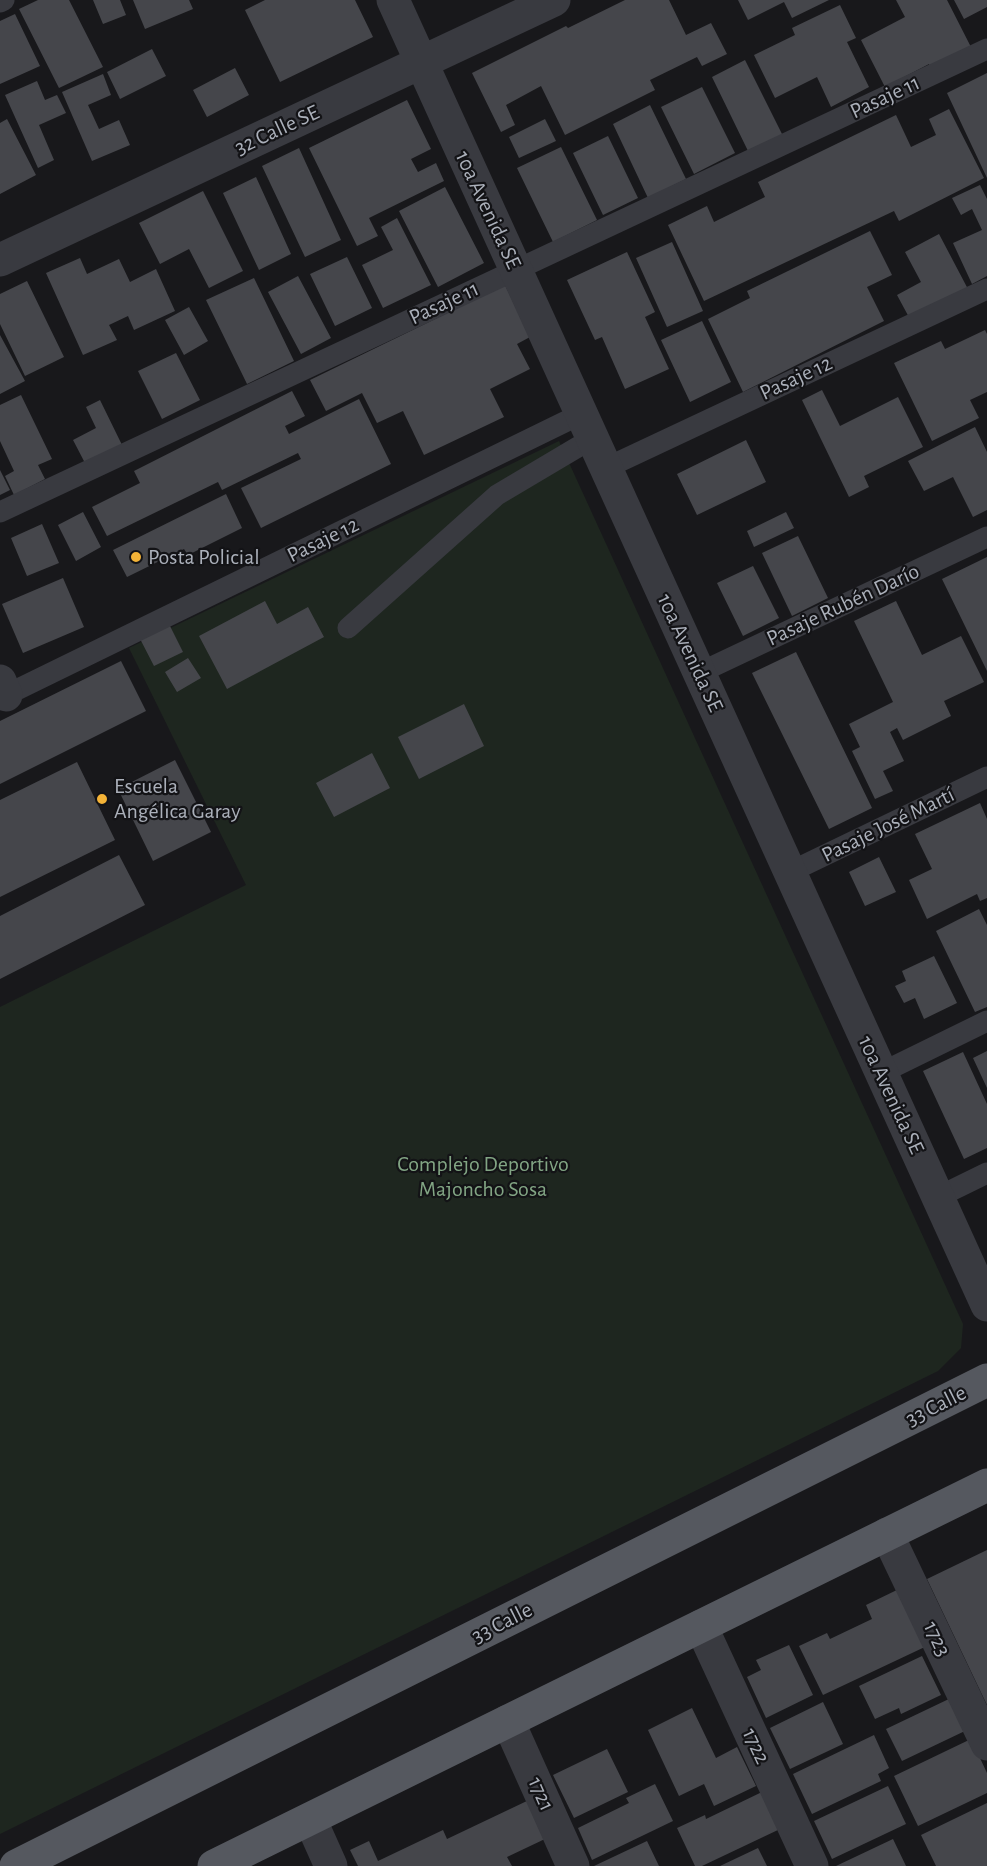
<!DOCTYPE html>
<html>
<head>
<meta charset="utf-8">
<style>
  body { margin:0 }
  canvas { display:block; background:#18181b }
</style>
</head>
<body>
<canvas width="987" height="1866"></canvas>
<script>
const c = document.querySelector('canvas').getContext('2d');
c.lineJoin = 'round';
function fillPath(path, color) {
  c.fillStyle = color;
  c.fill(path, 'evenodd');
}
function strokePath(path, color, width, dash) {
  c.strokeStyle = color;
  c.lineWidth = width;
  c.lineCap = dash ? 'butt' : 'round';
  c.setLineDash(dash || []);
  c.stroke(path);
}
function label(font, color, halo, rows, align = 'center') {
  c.font = font + ' "Alegreya Sans",sans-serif';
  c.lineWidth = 4.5;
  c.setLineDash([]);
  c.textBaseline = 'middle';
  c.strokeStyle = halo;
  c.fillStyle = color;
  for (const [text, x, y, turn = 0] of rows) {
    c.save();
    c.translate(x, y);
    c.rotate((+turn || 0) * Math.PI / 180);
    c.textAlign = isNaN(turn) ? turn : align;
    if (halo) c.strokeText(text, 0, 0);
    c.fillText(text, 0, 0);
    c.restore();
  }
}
fillPath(new Path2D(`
  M559,441L963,1324L961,1348L938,1371L0,1834V1007L246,885L129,648Z`), '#1e261f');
fillPath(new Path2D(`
  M38,0H69L103,67L59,88L19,9Z
  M93,0H120L126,15L103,24Z
  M133,0H189L193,9L145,29Z
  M265,0H355L373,37L280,82L245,10Z
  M625,0H669L686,35L711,23L727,54L702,66L697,57L650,80L655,90L565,135L541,86L506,105L515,125L501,132L472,73L566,26L568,28Z
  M738,0H829L792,18L784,2L748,20Z
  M896,0H947L973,51L932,72L929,64L885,87L861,40L905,17Z
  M954,0H987V7L964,19Z
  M840,5L856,38L847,42L869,87L831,107L817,77L775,98L754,55L795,35L792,28Z
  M15,14L40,66L0,84V21Z
  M152,49L166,76L120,99L107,72Z
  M745,60L783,136L749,153L712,77Z
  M235,68L249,95L207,117L193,90Z
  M987,73V178L947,93Z
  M103,74L111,95L88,105L99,129L119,120L130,145L92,161L62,92Z
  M37,81L45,100L57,95L66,113L39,125L54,160L38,168L5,95Z
  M702,87L735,153L694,174L661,107Z
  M407,100L431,149L411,159L418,172L436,163L444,181L369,218L378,236L357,246L309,148Z
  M650,105L686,179L648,198L613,124Z
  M949,109L984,178L899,221L894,211L704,301L668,225L707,206L714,222L765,197L758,182L896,115L911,147L936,135L929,119Z
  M7,119L36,175L0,194V123Z
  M545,119L556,141L519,158L509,137Z
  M608,136L638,198L603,215L573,153Z
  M561,147L597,220L553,242L517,168Z
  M299,148L341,240L305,257L262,166Z
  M256,177L291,254L259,270L223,193Z
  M980,185L987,199V276L972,284L953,243L982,230L972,209L961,215L952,198Z
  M445,187L484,263L438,287L399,211Z
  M203,191L243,271L209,288L189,249L160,264L139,223Z
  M397,218L431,285L383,308L362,265L393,250L381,227Z
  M870,231L892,275L867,287L884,321L743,392L708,319L750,298L747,291Z
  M939,234L969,291L911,321L897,295L921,282L905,252Z
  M672,242L703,311L667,327L636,258Z
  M627,252L655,312L645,317L669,369L625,389L602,337L595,340L567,280Z
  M347,257L372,308L335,326L310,274Z
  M80,258L87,274L119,259L130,282L156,269L175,311L134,330L128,316L109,325L117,340L83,355L46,273Z
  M298,276L331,338L301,354L268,292Z
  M254,278L294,361L247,384L206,300Z
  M27,281L64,357L25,376L0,324V294Z
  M505,285L530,337L517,344L530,369L490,389L504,417L424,455L403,411L377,423L362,393L326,411L310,380Z
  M189,307L208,341L184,355L165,320Z
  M702,321L731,382L690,402L661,340Z
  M985,330L987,334V392L970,400L979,418L932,441L894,363L941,341L945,349Z
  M0,335L25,381L0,394Z
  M176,353L200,400L162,419L138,371Z
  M822,390L840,426L898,397L923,447L864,476L869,487L849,497L802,400Z
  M292,391L305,416L285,426L289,434L359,399L391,464L261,528L241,488L301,459L298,453L222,490L218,482L107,536L92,507L140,483L134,471Z
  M21,395L52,459L38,465L45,479L14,495L5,476L14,471L0,441V405Z
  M100,400L122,445L85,463L73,440L96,428L86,407Z
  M975,427L987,452V510L973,517L953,477L924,491L908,461Z
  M746,440L766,482L697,515L677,474Z
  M0,470L10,490L0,495Z
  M226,494L242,528L188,555L184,549L127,577L113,550Z
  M83,512L101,547L76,561L58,525Z
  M786,512L794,528L754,547L747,531Z
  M42,524L59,563L27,576L11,538Z
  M798,536L828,598L792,616L762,553Z
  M987,557V671L942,579Z
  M753,566L779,618L743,636L717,583Z
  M63,578L84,627L23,653L2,604Z
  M265,601L277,624L308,607L324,637L227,689L199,636Z
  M896,601L922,655L961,636L984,682L944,701L951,716L903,740L897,728L890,732L904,761L883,771L893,791L875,799L852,751L860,747L849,724L893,702L854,621Z
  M166,618L183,652L154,666L137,633Z
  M796,652L872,808L829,829L752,673Z
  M188,658L201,678L177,692L165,672Z
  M121,661L146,711L0,784V721Z
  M464,704L484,746L419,779L398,737Z
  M372,753L390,788L334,817L316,783Z
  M175,760L211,832L153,861L118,789Z
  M77,762L115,840L0,897V800Z
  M980,803L987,819V898L980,901L977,894L927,919L909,880L932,869L915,834Z
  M119,855L145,905L0,979V916Z
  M879,857L896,892L865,906L849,872Z
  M979,909L987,925V1007L975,1012L936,931Z
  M934,956L957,1003L924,1019L915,998L904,1003L895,986L906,981L902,971Z
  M987,1051V1088L973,1058Z
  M963,1052L987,1104V1148L964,1159L923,1071Z
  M987,1550V1705L927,1579Z
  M901,1588L929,1645L823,1695L799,1646L827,1633L830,1639L872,1619L866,1605Z
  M789,1645L813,1695L766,1718L747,1677L761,1670L756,1660Z
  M922,1656L941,1695L901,1714L899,1708L875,1719L859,1686Z
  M951,1698L967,1730L902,1761L886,1729Z
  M823,1702L843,1744L790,1769L770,1728Z
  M692,1708L716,1758L737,1747L756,1786L714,1806L704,1784L679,1796L648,1730Z
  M874,1735L889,1768L878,1774L881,1781L812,1814L793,1774Z
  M971,1739L987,1773V1793L918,1826L894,1776Z
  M607,1749L628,1792L574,1818L553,1775Z
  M655,1784L673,1821L592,1860L578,1828L629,1803L626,1798Z
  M888,1786L906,1824L832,1859L814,1821Z
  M762,1792L780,1829L702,1866H695L677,1828L705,1815L706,1819Z
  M529,1800L547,1838L507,1857L512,1866H358L350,1850L369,1841L378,1861L443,1830L447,1839Z
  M987,1803V1866H936L921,1835Z
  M893,1839L906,1866H836Z
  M647,1841L659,1866H594Z
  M758,1848L767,1866H720Z`), '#45464b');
strokePath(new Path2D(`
  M0,2L4,0
  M606,468L987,289
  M0,512L987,49
  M348,628L497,495L593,438
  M699,673L987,537
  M0,698L581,414
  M790,872L987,777
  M881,1073L987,1021
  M938,1197L987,1173`), '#393a40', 21);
strokePath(new Path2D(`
  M393,0L987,1305
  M0,260L554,0
  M0,681L6,695
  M887,1534L987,1744
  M701,1626L812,1866
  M508,1721L573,1866
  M310,1819L331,1866`), '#393a40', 33);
strokePath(new Path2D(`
  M16,1866L987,1380
  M214,1866L987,1485`), '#55585f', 33);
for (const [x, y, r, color] of [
  [136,557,6,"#f4b337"],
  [102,799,6,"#f4b337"]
]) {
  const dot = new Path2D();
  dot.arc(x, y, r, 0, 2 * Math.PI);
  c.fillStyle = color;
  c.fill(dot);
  strokePath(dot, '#131316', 2);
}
label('22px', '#abb0ba', '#131316', [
  ["Pasaje 11",885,97,-25],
  ["32 Calle SE",277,130,-25],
  ["10a Avenida SE",488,210,65],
  ["Pasaje 11",444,303,-25],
  ["Pasaje 12",796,378,-25],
  ["Pasaje 12",323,540,-26],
  ["Pasaje Rubén Darío",843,605,-25],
  ["10a Avenida SE",690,653,65],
  ["Pasaje José Martí",888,825,-26],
  ["10a Avenida SE",891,1095,65],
  ["33 Calle",936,1406,-27],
  ["33 Calle",502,1623,-27],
  ["1723",937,1639,65],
  ["1722",756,1746,65],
  ["1721",541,1794,66]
]);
label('22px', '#abb0ba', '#131316', [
  ["Posta Policial",148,557],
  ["Escuela",114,786],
  ["Angélica Garay",114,811]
], 'left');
label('22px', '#82a584', '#131316', [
  ["Complejo Deportivo",483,1164],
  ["Majoncho Sosa",483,1189]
]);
</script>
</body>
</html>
